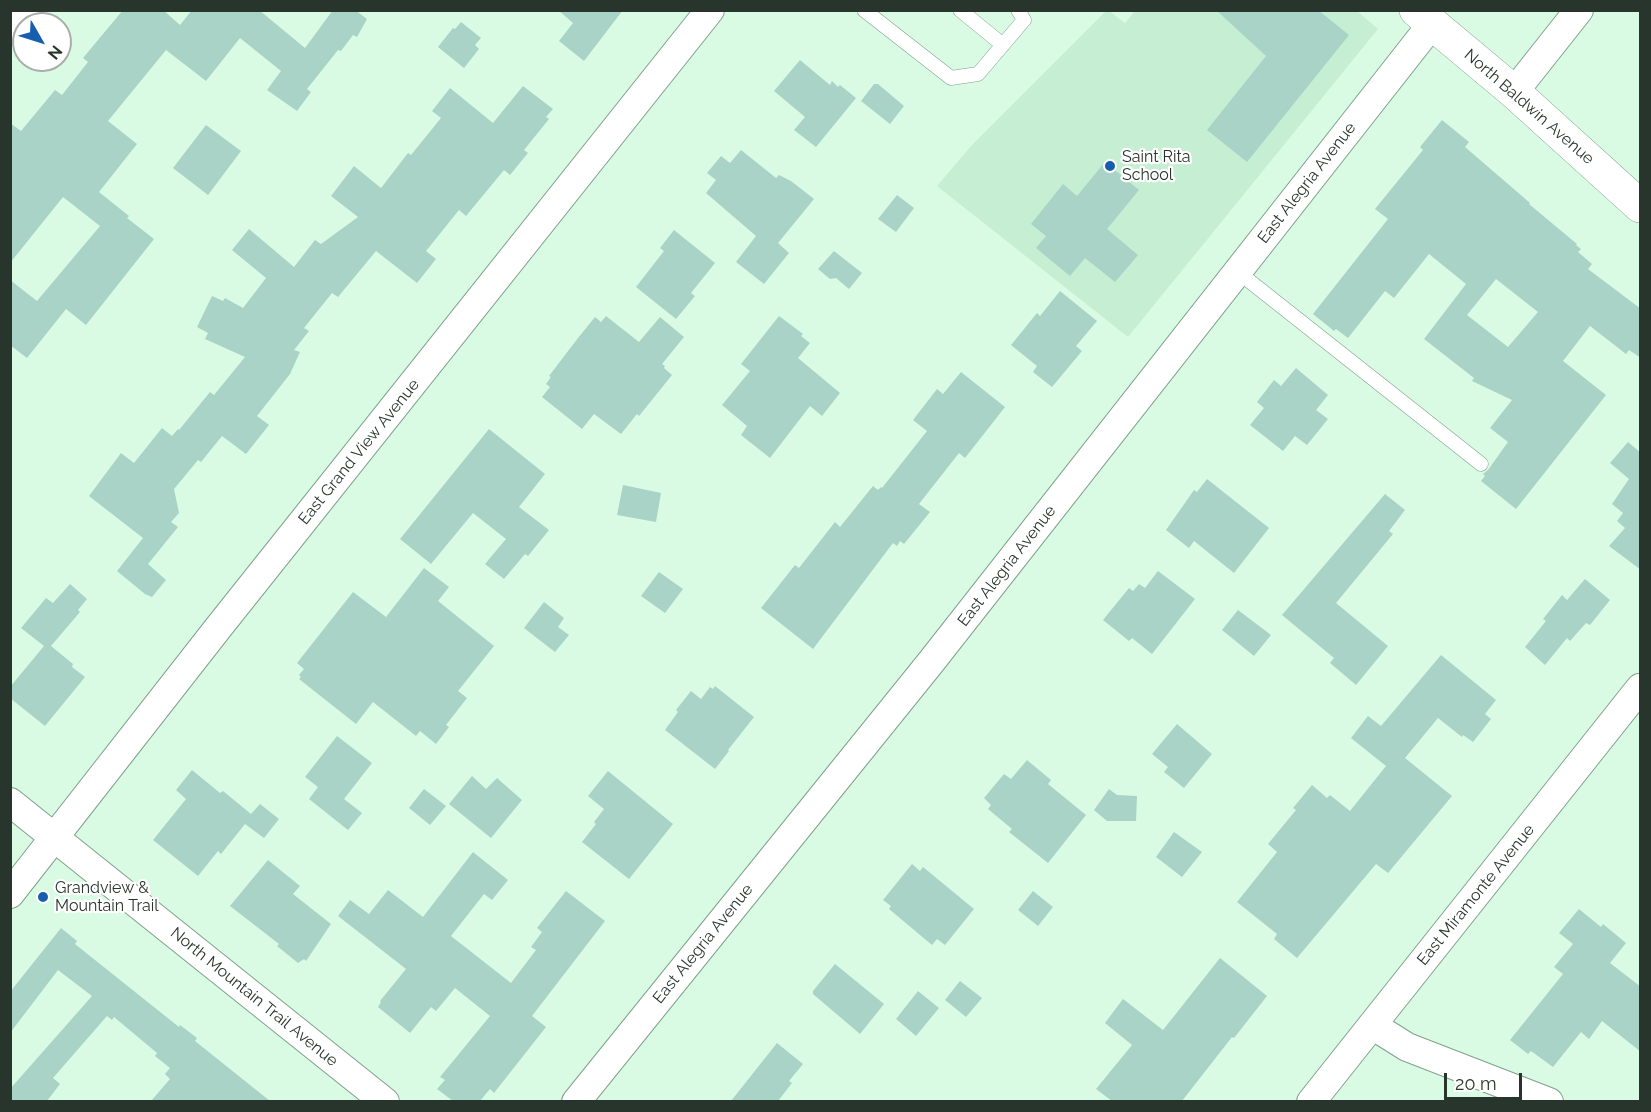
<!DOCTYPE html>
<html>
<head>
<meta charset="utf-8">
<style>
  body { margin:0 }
  #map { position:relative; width:1651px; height:1112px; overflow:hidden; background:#d9fbe3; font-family:Raleway,sans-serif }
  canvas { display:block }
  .frame { position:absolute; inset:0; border:12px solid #28352c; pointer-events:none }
  .north { position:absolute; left:12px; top:12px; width:60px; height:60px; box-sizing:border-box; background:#fff; border:2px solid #a9aeab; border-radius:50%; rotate:129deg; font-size:16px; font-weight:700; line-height:24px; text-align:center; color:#28352c }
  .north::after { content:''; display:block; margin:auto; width:21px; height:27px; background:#185eae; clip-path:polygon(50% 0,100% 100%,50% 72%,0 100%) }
  .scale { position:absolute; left:1444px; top:1073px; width:78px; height:27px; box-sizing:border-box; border:3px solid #28352c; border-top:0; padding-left:8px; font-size:18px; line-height:21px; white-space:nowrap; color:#28352c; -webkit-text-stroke:4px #fff; paint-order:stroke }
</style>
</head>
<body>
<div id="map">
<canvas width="1651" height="1112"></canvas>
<div class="frame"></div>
<div class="north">N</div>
<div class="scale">20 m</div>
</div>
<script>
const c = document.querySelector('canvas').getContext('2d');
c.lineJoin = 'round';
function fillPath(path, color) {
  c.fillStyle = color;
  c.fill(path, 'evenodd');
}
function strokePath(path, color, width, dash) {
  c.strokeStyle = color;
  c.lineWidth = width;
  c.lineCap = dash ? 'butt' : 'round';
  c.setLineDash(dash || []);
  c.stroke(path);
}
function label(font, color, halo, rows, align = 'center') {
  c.font = font + ' Raleway,sans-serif';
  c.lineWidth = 4.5;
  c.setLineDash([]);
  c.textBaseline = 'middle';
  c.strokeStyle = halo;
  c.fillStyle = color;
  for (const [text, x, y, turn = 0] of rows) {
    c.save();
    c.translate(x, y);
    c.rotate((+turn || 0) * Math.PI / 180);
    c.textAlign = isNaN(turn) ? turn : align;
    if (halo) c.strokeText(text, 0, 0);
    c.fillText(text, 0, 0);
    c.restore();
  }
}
fillPath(new Path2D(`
  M1106,11H1109L1125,23L1135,11H1357L1378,29L1128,337L937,186L971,146Z`), '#c6eed2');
fillPath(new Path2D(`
  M123,10H163L180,25L192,10H259L305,48L333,10H355L367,19L357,37L353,35L341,51L338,50L307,89L311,92L297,111L267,90L281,71L240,38L206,81L166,50L108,121L137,144L99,192L129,216L127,218L154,239L86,325L66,309L27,358L10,345V280L37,301L100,226L63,197L10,263V123L21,131L55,90L62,95L88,62L83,58Z
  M558,10H623L584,61L559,41L573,23Z
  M1216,10H1318L1349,35L1247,162L1207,130L1266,56Z
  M461,22L481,38L475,45L479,49L464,68L438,47L453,28L455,29Z
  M800,60L830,85L832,81L838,87L840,85L856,98L816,147L794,130L805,117L774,91Z
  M874,84H878L904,106L890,124L861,101Z
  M523,86L553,109L546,117L549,119L524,150L528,153L510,175L504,170L466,216L459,210L426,251L436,259L417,283L376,251L338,297L332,293L304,328L309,331L294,350L300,352L290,374L257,416L269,425L246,454L222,436L201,462L198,460L174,489L179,513L171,522L178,527L148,564L166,580L152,597L145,594L117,571L143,538L89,496L121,453L134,463L162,428L172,436L178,429L179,430L210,392L214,395L245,357L205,339L208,333L197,327L212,296L223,301L225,298L243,308L266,278L232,250L249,229L294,267L315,240L321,244L358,217L331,196L354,166L381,188L408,153L411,155L441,118L432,111L450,88L493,123Z
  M1442,120L1469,142L1465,147L1515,190L1530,203L1529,204L1577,244L1576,245L1581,249L1578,252L1592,264L1588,269L1641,309V358L1629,350L1626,354L1590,326L1563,361L1606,395L1516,509L1481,481L1485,476L1483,474L1488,470L1508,442L1490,428L1512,400L1472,381L1474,378L1424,339L1466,284L1429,254L1394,298L1385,291L1348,338L1336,329L1334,331L1313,314L1388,219L1375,209L1423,150L1420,147ZM1496,279L1538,312L1508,347L1467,315Z
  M206,125L241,151L208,195L173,168Z
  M741,150L776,178L779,175L791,181L814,199L778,243L789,253L764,284L736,262L756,236L706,193L716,180L707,173L721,156L730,163Z
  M1105,162L1139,190L1107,229L1138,255L1115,282L1085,258L1070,276L1036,248L1046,236L1031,224L1063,184L1077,196Z
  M897,195L914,208L896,232L878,219Z
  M674,230L715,263L691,293L695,296L676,319L636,287L664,251L660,248Z
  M834,251L862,273L849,289L836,278L830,279L818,269Z
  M1060,291L1097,321L1076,346L1082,351L1052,387L1033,372L1037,366L1011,345L1037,313L1040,316Z
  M606,316L639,342L660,317L684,337L662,364L665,366L664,368L672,375L639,416L637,414L621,434L594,414L582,429L542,397L550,387L546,384L551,377L549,376L578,338L595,317L601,322Z
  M779,316L803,334L801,336L810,343L798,358L840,393L822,416L810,406L770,458L741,435L747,426L722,405L750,371L741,364Z
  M1296,368L1328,395L1316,410L1328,419L1307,445L1295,436L1283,451L1250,425L1264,408L1257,402L1274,380L1281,386Z
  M961,372L1005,407L965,458L959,453L919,504L930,512L904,544L900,541L897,546L893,543L813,649L761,608L795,565L799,568L835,522L840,527L873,486L878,490L881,487L882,488L927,431L913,420L937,389L943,394Z
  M489,429L545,474L519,507L549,530L528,556L525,554L504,579L485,564L506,539L473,513L431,564L400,539Z
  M1628,442L1641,453V570L1609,546L1625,528L1617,521L1623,513L1612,504L1629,479L1610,463Z
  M1207,479L1269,528L1234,573L1194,541L1189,548L1166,530L1194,490L1197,492Z
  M623,485L661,493L656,522L617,515Z
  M1385,494L1405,510L1389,531L1393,534L1336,603L1388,646L1356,685L1330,663L1334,658L1282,615Z
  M424,568L449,587L438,601L494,646L458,691L467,698L446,725L449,727L436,744L420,731L416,736L373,702L356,724L299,679L301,677L299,675L304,669L297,663L353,592L386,617Z
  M1158,571L1195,599L1152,654L1132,638L1129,641L1103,620L1129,588L1133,591L1139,584L1145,588Z
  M659,572L683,589L665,613L641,596Z
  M1585,579L1610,600L1590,625L1586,623L1570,641L1567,638L1545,665L1525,647L1546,621L1543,619L1562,595L1567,600Z
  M70,584L87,599L78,610L80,612L51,646L73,664L72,667L85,677L45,726L10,698V687L44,646L21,628L46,598L53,603Z
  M544,602L564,618L558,627L569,635L555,652L524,628Z
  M1238,610L1271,635L1254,656L1222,630Z
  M1441,655L1496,700L1485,714L1491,719L1473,742L1463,735L1462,737L1438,718L1405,758L1452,796L1388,873L1376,864L1297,958L1274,939L1277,934L1237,902L1277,852L1268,844L1296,810L1293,808L1312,785L1327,798L1330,795L1350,811L1386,766L1351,738L1368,716L1381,726Z
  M715,686L754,717L728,750L729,751L715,769L665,730L678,712L676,710L691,691L701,699L710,687L713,689Z
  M1177,724L1212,754L1184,788L1164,772L1168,767L1152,754Z
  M337,736L372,763L344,799L362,813L348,830L309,799L318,787L305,777Z
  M1027,760L1051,780L1048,784L1086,815L1048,863L1009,832L1012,829L988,809L991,805L984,798L1004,774L1011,779Z
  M192,770L220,793L223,791L251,814L260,804L279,819L264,838L245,824L221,854L218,851L198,876L153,840L186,799L176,790Z
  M608,771L673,824L629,879L582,842L596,824L594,822L604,809L588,796Z
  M472,776L486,789L497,778L522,800L491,838L449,804Z
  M424,789L446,806L430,825L409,808Z
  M1109,789L1117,795L1137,796L1136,821H1107L1094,810Z
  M1174,832L1202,852L1182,877L1156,857Z
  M473,852L508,880L492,900L484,894L451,936L511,983L536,950L531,947L542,932L537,928L566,891L605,921L532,1016L546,1027L494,1093L490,1089L480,1101H453L437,1089L445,1080L440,1077L490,1016L455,988L436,1011L431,1007L410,1033L378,1007L381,1002L380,1001L406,969L338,916L350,900L369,914L388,890L423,917Z
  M268,860L300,886L293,894L331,924L306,961L304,959L298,963L277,946L279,944L230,906Z
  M912,864L920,871L923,867L974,909L945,945L937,939L932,945L889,909L891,906L883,900Z
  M1033,891L1053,907L1038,926L1018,910Z
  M1579,909L1601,927L1603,924L1626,943L1610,963L1641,987V1052L1602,1021L1589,1039L1581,1032L1553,1067L1531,1051L1528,1054L1510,1040L1563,974L1554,967L1573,944L1559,933Z
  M61,928L77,941L75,944L179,1027L180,1025L197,1038L195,1041L270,1101H151L170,1079L165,1074L170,1068L155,1056L157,1053L114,1017L112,1020L107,1016L53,1078L60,1084L47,1101H10V1089L92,996L58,970L10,1033V992Z
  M1220,958L1267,996L1234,1038L1232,1037L1182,1101H1112L1096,1089L1132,1045L1105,1023L1123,999L1163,1030Z
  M835,964L884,1004L860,1034L813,994V991Z
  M960,981L982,998L966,1017L945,1000Z
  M918,991L939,1008L916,1036L896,1019Z
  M777,1043L803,1064L789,1081L792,1083L778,1101H731Z`), '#a9d3c6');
const service = new Path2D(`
  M864,10L951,78L978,74L1024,20L1018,10
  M960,10L1003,45
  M1238,272L1481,464`);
const minor = new Path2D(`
  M10,30L26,10
  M1514,92L1579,10
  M10,802L385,1102
  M10,894L218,628L710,10
  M1372,1025L1407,1047L1549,1102
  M576,1102L931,662L1432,24
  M1311,1102L1640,688`);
const tertiary = new Path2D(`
  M1416,10L1514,92L1640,206`);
strokePath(service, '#81a18b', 15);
strokePath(minor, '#81a18b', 30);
strokePath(tertiary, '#81a18b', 34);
strokePath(service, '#fff', 14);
strokePath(minor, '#fff', 28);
strokePath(tertiary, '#fff', 33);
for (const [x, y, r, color] of [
  [1110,166,6,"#185eae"],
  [43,897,6,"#185eae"]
]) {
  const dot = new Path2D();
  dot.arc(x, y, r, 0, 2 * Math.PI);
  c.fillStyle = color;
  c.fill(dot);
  strokePath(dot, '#fff', 2);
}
label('16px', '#28352c', '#fff', [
  ["North Baldwin Avenue",1529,107,41],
  ["East Alegria Avenue",1307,183,-52],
  ["East Grand View Avenue",359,452,-51],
  ["East Alegria Avenue",1007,566,-52],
  ["East Miramonte Avenue",1476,895,-51],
  ["East Alegria Avenue",703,944,-51],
  ["North Mountain Trail Avenue",254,997,39]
]);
label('16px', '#28352c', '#fff', [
  ["Saint Rita",1122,157],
  ["School",1122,175],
  ["Grandview &",55,888],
  ["Mountain Trail",55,906]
], 'left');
</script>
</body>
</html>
